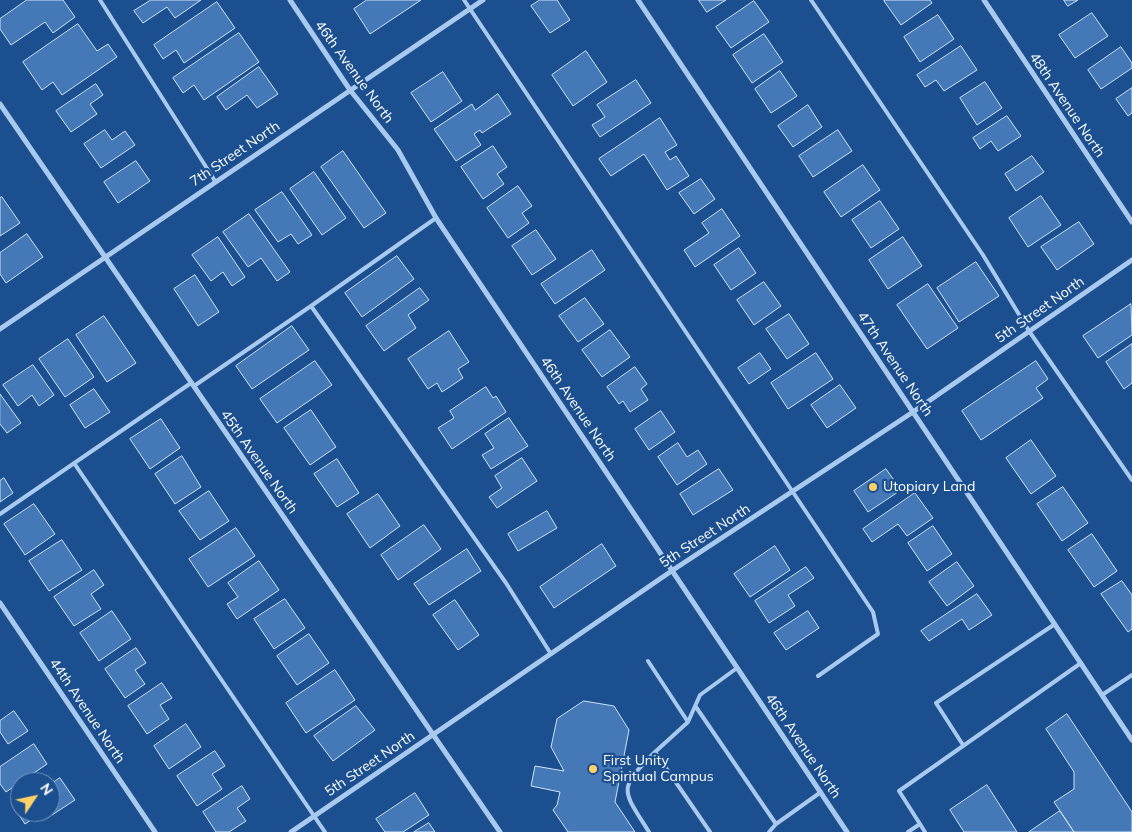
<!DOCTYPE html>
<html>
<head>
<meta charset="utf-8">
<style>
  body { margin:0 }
  #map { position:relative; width:1132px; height:832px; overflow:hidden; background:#1b4f8f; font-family:Mulish,sans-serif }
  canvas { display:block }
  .north { position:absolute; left:10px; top:772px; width:50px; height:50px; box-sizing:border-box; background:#1b4f8f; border:1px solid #7695bc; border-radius:50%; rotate:56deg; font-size:14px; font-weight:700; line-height:20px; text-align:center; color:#fff }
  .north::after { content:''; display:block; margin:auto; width:18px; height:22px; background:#ffd166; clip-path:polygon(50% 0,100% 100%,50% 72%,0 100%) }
</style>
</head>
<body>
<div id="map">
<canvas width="1132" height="832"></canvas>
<div class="north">N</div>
</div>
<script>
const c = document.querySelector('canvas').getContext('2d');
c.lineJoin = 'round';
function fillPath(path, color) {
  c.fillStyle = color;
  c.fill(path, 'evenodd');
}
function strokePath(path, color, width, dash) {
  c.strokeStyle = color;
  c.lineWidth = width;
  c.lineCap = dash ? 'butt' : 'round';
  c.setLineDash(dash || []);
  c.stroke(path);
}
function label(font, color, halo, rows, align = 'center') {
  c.font = font + ' Mulish,sans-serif';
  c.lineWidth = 4.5;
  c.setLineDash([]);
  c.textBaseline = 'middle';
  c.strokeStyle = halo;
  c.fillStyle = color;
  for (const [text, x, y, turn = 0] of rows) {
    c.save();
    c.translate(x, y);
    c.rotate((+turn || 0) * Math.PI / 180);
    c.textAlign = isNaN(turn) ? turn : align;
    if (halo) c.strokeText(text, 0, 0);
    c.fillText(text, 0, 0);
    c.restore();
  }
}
const building = new Path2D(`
  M27,0H63L75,17L53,33L45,22L11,45L0,29V19Z
  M151,0H201L175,18L167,7L143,23L134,11Z
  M367,0H421L370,34L354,9Z
  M540,0H557L570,20L550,33L531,6Z
  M699,0H726L707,12Z
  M886,0H930L932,3L901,25L884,1Z
  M1064,0H1078L1068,6Z
  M754,1L769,22L731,48L716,27Z
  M217,2L235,28L184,63L176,50L163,59L154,45Z
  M1092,13L1108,36L1075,58L1059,35Z
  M938,15L954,39L920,62L904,37Z
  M78,24L97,51L108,44L117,57L62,95L53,82L42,90L23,62Z
  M239,33L259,62L204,100L194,85L183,93L173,78Z
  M764,34L783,62L752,83L733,55Z
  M961,46L977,70L944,91L936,80L925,87L917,75Z
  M1121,47L1132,63V68L1101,89L1088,70Z
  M586,51L607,82L573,106L552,75Z
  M259,67L278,94L257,108L247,95L226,110L217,97Z
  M780,71L797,96L771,113L755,89Z
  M443,72L462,101L431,122L411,93Z
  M636,80L651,103L600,137L592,125L605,117L597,105Z
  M985,82L1002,108L977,125L960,98Z
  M96,84L103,95L90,104L97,114L71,132L56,111Z
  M1132,88V113L1128,116L1116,99Z
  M498,94L511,114L482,133L480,130L474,134L481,145L456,161L434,129L472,104L475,110Z
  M808,105L822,127L793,147L778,126Z
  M1007,116L1021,136L998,151L991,141L980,149L973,138Z
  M660,118L677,145L665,152L670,160L676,156L689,176L667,190L644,154L611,176L599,159Z
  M105,130L112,140L125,131L135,145L101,168L84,144Z
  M838,130L852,151L813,177L799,156Z
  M493,146L507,167L497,174L504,184L483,199L461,167Z
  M343,151L386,213L364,228L321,167Z
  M1032,156L1044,172L1016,191L1005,174Z
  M136,161L150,181L118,203L104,182Z
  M863,165L880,190L841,217L824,192Z
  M314,172L346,218L322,235L290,189Z
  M701,179L715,199L694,214L679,193Z
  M518,186L532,206L522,213L529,223L508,238L487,208Z
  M282,192L312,235L298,244L291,234L278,242L255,210Z
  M1041,196L1061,225L1028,247L1009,218Z
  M2,197L20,223L0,236V198Z
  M880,201L899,229L871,248L852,220Z
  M722,209L740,236L695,267L684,250L709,233L702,223Z
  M249,214L290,272L277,281L261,258L248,267L223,232Z
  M1079,222L1094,244L1057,270L1041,247Z
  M536,230L556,259L532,275L512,246Z
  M27,234L43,257L6,283L0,274V253Z
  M218,237L245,277L232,286L223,272L211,281L192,255Z
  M903,237L922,266L888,289L869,260Z
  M739,248L756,273L731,290L714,265Z
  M592,250L605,270L555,304L541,284Z
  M397,256L414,279L362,317L345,293Z
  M976,262L999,296L959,322L937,288Z
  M195,275L219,312L198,326L174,289Z
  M764,282L781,306L754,325L737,300Z
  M928,284L958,328L927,349L897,305Z
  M420,288L429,300L408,315L416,328L384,351L366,326Z
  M585,298L604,324L578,342L559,316Z
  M1131,304L1132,335L1098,358L1083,336Z
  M789,314L809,344L787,359L766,329Z
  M104,316L136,363L107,382L76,335Z
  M292,326L309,350L252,389L236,366Z
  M610,330L630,357L602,377L582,350Z
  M449,331L469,362L458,369L463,378L442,392L437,383L428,389L408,359Z
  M68,339L94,377L65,397L39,359Z
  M1132,344V383L1124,389L1106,362Z
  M760,353L771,369L749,384L738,368Z
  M816,353L833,379L788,409L771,383Z
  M315,361L332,385L277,423L260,399Z
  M1036,361L1048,379L1036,388L1043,398L981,440L962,411Z
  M33,365L54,395L39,406L32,395L18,406L3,385Z
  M635,367L647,384L641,389L648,400L630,412L623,401L619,404L607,387Z
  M840,385L856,408L827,428L811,405Z
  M486,387L493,398L496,396L506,412L452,449L438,428L454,418L450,411Z
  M94,389L110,412L85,428L70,405Z
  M0,394L21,423L7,433L0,424Z
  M311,410L336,447L310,465L284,428Z
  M661,411L675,432L649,450L635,429Z
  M509,418L528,446L491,469L482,455L494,448L485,434Z
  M161,419L180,448L150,469L130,439Z
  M1031,440L1056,476L1031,494L1006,458Z
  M678,443L687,457L698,450L707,464L677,485L658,457Z
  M182,456L201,487L175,504L155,474Z
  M522,458L537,481L497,508L489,497L502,488L495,476Z
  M337,459L359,493L337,507L314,474Z
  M719,469L733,490L693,515L680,494Z
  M886,469L901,490L868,512L854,491Z
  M4,478L13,493L0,502V481Z
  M1063,487L1088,523L1062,541L1037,504Z
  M209,491L229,521L200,540L179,511Z
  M915,493L933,518L907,536L898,524L872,542L863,529Z
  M378,494L400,526L370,548L347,514Z
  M34,504L55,534L25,555L4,524Z
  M547,511L557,528L518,551L508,534Z
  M424,525L441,549L398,580L381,555Z
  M933,526L952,554L927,571L908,543Z
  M236,528L255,556L208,587L189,559Z
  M1092,534L1117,571L1094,587L1068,550Z
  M62,540L82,570L49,591L29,561Z
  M602,544L616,566L554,608L540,587Z
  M775,546L790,570L750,597L734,574Z
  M467,549L481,571L429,605L414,584Z
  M259,561L279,590L237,619L227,604L238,597L228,583Z
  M957,562L974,586L947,606L929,582Z
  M806,567L814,578L788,595L795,606L769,623L755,601Z
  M94,570L104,585L91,594L101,609L74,626L54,597Z
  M1122,581L1132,595V629L1128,632L1101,594Z
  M977,594L992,615L969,630L962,619L929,641L921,631Z
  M285,599L305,628L274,649L254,619Z
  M455,600L479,635L458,650L433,615Z
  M112,611L131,639L99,661L80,633Z
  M808,611L819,628L786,650L774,633Z
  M309,634L329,663L297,685L277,656Z
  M136,648L146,663L135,670L145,684L125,698L105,669Z
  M335,670L355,700L306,733L286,703Z
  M162,683L172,698L160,705L169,719L147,734L128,706Z
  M584,701L614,706L629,730L615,802L635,832H568L553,810L557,805L560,792L531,786L535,766L564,771L551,747L557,719Z
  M356,706L375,730L333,761L314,736Z
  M14,711L28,731L8,744L0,732V721Z
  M1067,714L1132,812V832H1074L1054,802L1074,789V772L1046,729Z
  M186,724L201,747L169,769L154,746Z
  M34,744L47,764L6,792L0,784V767Z
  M215,751L225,766L212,774L222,789L197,806L177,776Z
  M60,778L75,800L52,815L50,812V785Z
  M987,785L1017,832H964L950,810Z
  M242,786L250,799L237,808L246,821L229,832H216L203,812Z
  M415,793L429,815L403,832H385L376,819Z
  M20,806V812H43L25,824L15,809Z
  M1060,811L1074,832H1029Z
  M429,823L435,832H414Z`);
fillPath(building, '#4478b7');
strokePath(building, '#cfe3fa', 1);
strokePath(new Path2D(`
  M100,0L215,181
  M464,0L873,612L878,634L818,676
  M811,0L983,255L1029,331L1132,480
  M436,218L311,306L506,583L551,654
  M194,386L311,306
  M74,463L325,832
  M0,514L191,383
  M648,661L688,722L655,752L710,832
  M1102,695L1132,675
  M696,707L776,824L821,792
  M688,722L700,695L737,668
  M963,745L936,703L1055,624
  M920,824L899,791L1081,663
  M649,832C622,789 617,790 655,752
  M769,832L776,824
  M908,832L920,824L925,832`), '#a9c9ee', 4);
strokePath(new Path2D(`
  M290,0L350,90L398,150L436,218L847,832
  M638,0L1132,740
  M984,0L1132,222
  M0,104L500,832
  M0,329L483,0
  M0,603L155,832
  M291,832L673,570L913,412L1132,260`), '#a9c9ee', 5);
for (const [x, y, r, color] of [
  [873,487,5,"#ffd166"],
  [593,769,5,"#ffd166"]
]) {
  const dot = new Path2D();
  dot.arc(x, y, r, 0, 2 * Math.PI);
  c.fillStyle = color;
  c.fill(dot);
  strokePath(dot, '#1b4f8f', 2);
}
label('14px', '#fff', '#1b4f8f', [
  ["46th Avenue North",354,72,54],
  ["48th Avenue North",1067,105,56],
  ["7th Street North",235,154,-34],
  ["5th Street North",1040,310,-35],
  ["47th Avenue North",895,364,56],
  ["46th Avenue North",578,409,56],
  ["45th Avenue North",259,462,55],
  ["5th Street North",705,536,-33],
  ["44th Avenue North",87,711,56],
  ["46th Avenue North",803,746,56],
  ["5th Street North",370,764,-34]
]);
label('14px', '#fff', '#1b4f8f', [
  ["Utopiary Land",883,487],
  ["First Unity",603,761],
  ["Spiritual Campus",603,777]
], 'left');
</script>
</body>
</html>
